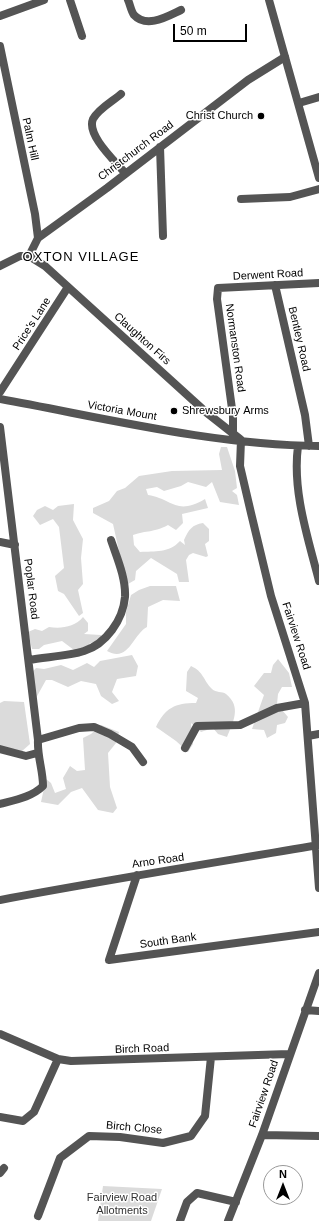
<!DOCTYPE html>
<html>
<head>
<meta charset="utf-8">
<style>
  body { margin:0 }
  #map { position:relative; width:319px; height:1221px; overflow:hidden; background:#fff; font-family:Helvetica,sans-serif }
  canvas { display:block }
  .north { position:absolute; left:263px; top:1165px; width:40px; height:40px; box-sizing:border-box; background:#fff; border:1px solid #999; border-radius:50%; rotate:0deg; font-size:11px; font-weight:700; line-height:16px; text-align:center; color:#000 }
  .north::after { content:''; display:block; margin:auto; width:14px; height:18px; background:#000; clip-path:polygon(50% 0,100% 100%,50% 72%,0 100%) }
  .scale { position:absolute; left:173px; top:24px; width:74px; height:18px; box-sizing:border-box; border:2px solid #000; border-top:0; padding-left:5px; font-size:12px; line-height:14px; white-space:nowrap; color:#000; -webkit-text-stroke:3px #fff; paint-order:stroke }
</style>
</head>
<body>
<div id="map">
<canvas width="319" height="1221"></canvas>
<div class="north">N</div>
<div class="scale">50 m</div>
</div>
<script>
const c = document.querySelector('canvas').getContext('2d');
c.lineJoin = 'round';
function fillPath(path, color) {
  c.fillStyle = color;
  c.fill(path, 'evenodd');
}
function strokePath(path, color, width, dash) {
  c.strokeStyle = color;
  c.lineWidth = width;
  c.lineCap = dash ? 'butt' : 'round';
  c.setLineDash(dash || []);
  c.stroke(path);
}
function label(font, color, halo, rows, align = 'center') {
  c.font = font + ' Helvetica,sans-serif';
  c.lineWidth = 3;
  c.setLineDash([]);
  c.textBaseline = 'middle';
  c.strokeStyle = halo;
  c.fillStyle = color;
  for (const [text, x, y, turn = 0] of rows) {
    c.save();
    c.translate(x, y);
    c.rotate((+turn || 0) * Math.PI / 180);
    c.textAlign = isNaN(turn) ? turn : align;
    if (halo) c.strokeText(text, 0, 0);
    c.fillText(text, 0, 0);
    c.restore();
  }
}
fillPath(new Path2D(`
  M221,447H227L235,471L237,488L232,491L237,495L239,505L220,502L212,482L206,487L188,482L181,486L164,491L157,487L146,489L148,495C173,499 176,516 205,499L208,508L182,514L183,523L176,530L168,525C153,533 147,530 133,535L134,545L140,552C155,551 169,553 180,541L185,545L184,540C189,529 192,525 203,523L209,529V541L205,544L208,556L206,557L193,553L189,555L186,560L189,582H179L177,574L151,558L136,571L135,580L128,584L119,579L121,560L113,524L93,513V508L109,501L117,491L125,488L139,476L172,471L222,470L219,454Z
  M74,504L73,520L83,539L81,558L83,584L78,590L83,613L79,616L64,594L58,591L55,576L64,568L59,527L53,519L40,525L33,516L37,510L45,506L53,510L58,506Z
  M150,586H176L180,601L163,600L148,607L147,627C133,634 129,663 107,651L126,624V612L131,595L139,590Z
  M83,617L88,623V631L84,634L101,635V641L90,643L83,655L77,657L74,650L62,641L44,645L39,649H32L28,632L35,629L42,631L49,627C61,629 75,627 83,617Z
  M132,655L138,666L136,676L117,679L112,692L119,701L112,704L101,696L96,684L81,681L68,687L52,680H46L36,698L28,677L36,668L44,669L61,665L73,670L87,663L94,667L100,661Z
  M278,659L289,673L292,687H282L278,694L277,704L288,717L285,723L277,725L276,733L267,738L264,730L252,729L264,695L254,686L264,673H271L273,665Z
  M191,666C204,672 203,680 212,689C216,693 222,691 226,694C242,707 233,722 227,737L218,734L213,728L201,732L191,723L193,744L188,752L176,741L156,727C165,708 175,703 196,703L198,698L186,691L187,672Z
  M4,701L24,702L30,744L21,752L0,747V703Z
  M101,725L119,732L116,743L108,753L110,787L117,808L113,813L98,810L82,788L71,792L58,805L41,802L46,779L51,783L55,793L66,789L63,778L70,766L77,771L85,770L83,738L91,734Z
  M103,1186L162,1189L151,1221H98Z`), '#dbdbdb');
strokePath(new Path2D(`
  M70,0L82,36
  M128,0C130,4 131,11 134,15C147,29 168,16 181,10
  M0,46L35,214L38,238
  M121,94C113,101 98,109 93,119C86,135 116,162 125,173
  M299,103L319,97
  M160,147L163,236
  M241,199L290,197L319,189
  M29,256L38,238L107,188L248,80L285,57
  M29,256L45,266L207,413L240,439
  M0,266L20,256H29
  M275,285L305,415L309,446
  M0,392L68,287
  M0,399C105,418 212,445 319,446
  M0,427L38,740C37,756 43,770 43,786C32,797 15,800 0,804
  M233,434V416L217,299L218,288L319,283
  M241,440L240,466L251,513L271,596L305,703L319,888
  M298,446C292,491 308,538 319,581
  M0,542L15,545
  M29,660C45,657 69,656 84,651C106,644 123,620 125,597C126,578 117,558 111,540
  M308,736L319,734
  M38,740L79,728L94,727L110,734L132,747L143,762
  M185,748L197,726L240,725L277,708L305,703
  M0,749L26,756L37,753
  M137,875L109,960L319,932
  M0,900C106,880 213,863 319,845
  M305,1010L319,1011
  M0,1034L58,1059L71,1061L289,1054
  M0,1117L23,1121L34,1112L58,1059
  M262,1135L319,1136
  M0,1173L4,1168
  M38,1216L60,1158L89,1136L120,1137L163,1143L191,1136L205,1116L211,1057
  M180,1221L187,1202L197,1193L236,1202
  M228,1221L262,1135L319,973`), '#545454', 8);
strokePath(new Path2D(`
  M269,0L319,178
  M0,16L44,0`), '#545454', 8);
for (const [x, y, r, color] of [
  [261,116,4,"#000"],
  [174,411,4,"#000"]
]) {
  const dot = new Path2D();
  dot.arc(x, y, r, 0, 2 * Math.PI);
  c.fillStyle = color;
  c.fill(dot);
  strokePath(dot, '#fff', 1.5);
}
label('11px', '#000', '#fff', [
  ["Christ Church",253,116],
  ["Shrewsbury Arms",182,411,"left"]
], 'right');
label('11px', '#000', '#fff', [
  ["Palm Hill",30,139,78],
  ["Christchurch Road",136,151,-37],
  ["Derwent Road",268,275,-3],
  ["Price's Lane",32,324,-57],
  ["Claughton Firs",142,339,42],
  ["Bentley Road",299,339,77],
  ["Normanston Road",235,348,82],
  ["Victoria Mount",122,411,10],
  ["Poplar Road",31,589,83],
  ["Fairview Road",296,636,72],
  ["Arno Road",158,861,-8],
  ["South Bank",168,941,-8],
  ["Birch Road",142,1049,-2],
  ["Fairview Road",264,1094,-71],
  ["Birch Close",134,1128,5]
]);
label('11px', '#323232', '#fff', [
  ["Fairview Road",122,1198],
  ["Allotments",122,1211]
]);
c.letterSpacing = '1px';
label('13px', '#000', '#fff', [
  ["OXTON VILLAGE",81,257]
]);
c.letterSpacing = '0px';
</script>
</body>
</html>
